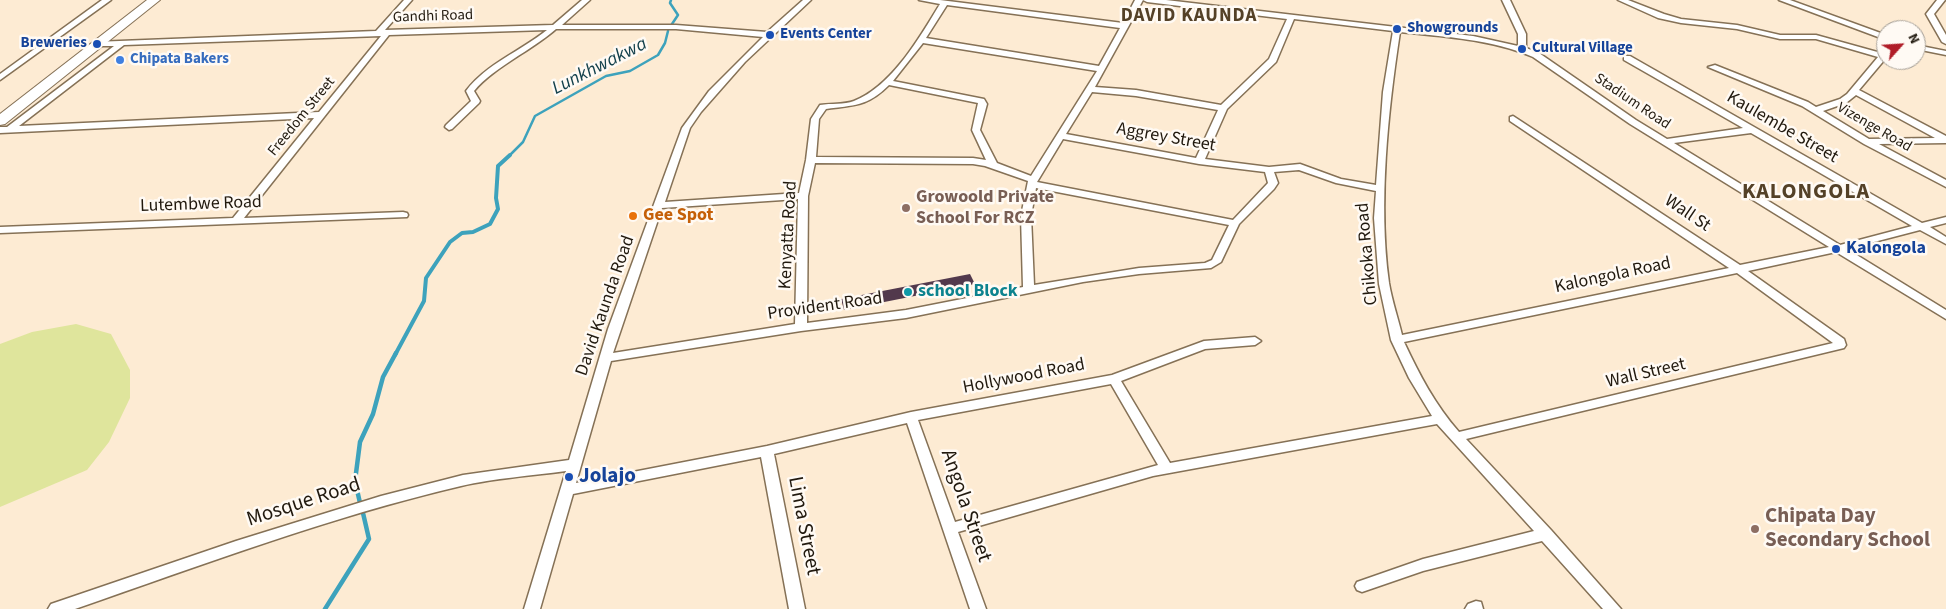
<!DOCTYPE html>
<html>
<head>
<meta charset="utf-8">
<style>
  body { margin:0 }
  #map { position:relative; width:1946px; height:609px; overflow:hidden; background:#fdebd3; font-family:"Source Sans 3",sans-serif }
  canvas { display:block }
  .north { position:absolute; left:1876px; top:20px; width:50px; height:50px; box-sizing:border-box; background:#fffaf4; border:1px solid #a6a098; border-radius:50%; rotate:64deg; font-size:14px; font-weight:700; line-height:20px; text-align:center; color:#21190e }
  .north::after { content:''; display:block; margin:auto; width:18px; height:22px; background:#b01d28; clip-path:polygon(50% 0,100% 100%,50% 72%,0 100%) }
</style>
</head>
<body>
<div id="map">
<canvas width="1946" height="609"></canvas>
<div class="north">N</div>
</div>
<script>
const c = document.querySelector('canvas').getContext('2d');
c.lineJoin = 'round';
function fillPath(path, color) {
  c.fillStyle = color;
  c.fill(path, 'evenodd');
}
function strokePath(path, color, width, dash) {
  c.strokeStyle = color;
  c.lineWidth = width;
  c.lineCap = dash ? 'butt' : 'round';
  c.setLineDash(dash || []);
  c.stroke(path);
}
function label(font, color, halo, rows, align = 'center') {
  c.font = font + ' "Source Sans 3",sans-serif';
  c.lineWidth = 5;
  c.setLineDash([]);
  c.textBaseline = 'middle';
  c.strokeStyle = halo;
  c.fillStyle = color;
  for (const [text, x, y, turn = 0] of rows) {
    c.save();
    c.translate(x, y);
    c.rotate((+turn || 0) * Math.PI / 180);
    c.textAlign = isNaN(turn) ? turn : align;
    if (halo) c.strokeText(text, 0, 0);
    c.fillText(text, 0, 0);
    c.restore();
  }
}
fillPath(new Path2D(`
  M76,324L111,334L130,370V398L109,442L87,470L0,507V344L32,332Z`), '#dfe59c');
strokePath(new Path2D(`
  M671,0L670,3L678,15L672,24
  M509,156L523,142L535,116L606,76L630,71L658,55L665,43L668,31`), '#3da2bc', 2.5);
strokePath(new Path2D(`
  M395,355L424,301L426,278L450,242L462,233L473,232L490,224L498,209L496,198L498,166L510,155`), '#3da2bc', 4);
strokePath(new Path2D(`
  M360,503L355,481L360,442L373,414L383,377L396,353
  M325,609L369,539L363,513`), '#3da2bc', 4.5);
fillPath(new Path2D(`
  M970,274L975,284L844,310L841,299Z`), '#52394c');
const minor = new Path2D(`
  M102,0H111L0,80V74Z
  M404,0H412L385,30L553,25L582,0H590L562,25H676L767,32L803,0H811L745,62L701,112L690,128L665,202L799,193L806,160L811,119L820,105C831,103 844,105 854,101C892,86 920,37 940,4L919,0H940L1123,23L1135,0H1143L1095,87L1136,90L1221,105L1269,59L1287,19L1147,2L1143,0H1166L1473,36L1518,46V34L1502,0H1510L1526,34V48L1539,53L1636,120L1667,139L1743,128L1624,60V56H1630L1922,223L1946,217V223L1930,227L1946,237V244L1920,230L1847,249L1946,310V319L1836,252L1748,271L1844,339L1846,345L1844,348L1466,439L1551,530L1621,609H1603L1542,541L1423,571L1362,592L1357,590L1355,586L1357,582L1423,559L1534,531L1437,424L1153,476L958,532L986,609H970L907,423L774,454L805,609H789L761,457L573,494L540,609H524L566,471C531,476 495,478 461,486C329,517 202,565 75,609H48L51,604L236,541L381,496L463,475L569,460L608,329L682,128L709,91L763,37L676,29H556C531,51 494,67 474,91L480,101L479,103L452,129L449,130L445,127L446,125L471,101L466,91C486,64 521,51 547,30L389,35L244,218L403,212L407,213L408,215L407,217L0,233V227L233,218L314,118L0,133V127H7L114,46H94V42L376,31ZM947,5L1120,28L1099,66L926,38ZM1294,19L1393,31L1383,92L1376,185L1341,179L1300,164L1269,167L1205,159L1227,109L1276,62ZM1400,32C1445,37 1492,39 1533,57L1630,124L1829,247L1740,265L1513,116L1510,117V121L1729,268L1402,335C1398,318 1392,301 1389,283C1378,203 1388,111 1400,32ZM381,36L319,112L19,126L124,45ZM923,43L1097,71L1031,176L997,163L980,130L987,104L984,99L893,81ZM889,85L978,103L972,130L986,160L973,158L816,157L819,119L826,109C854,105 867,107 889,85ZM1092,92L1136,96L1218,110L1196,158L1066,134ZM1751,133L1912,226L1840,245L1674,143ZM1063,139L1199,164L1265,172L1268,183L1233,220L1037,182ZM815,163L973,164L985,166L1028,181L1021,216L1023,287L906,310L807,323L808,196ZM1299,170L1336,183L1376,191L1374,218L1379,284L1391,340L1409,378L1432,416L1170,463L1121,381L1205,349L1255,345L1261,341L1255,337L1204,341L1112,375L911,412L767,446L576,483L611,361L801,331L906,318L1083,282L1139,274L1211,268L1221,262L1239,224L1274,189L1278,183L1274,172ZM1036,188L1229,225L1212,260L1205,263L1139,268L1034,285L1031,216ZM798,199L795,324L613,353L662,208ZM1737,273L1833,343L1459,432C1435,405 1419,374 1404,342ZM1111,384L1158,465L955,522L918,420Z
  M1618,0H1628L1664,14L1681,19L1737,25L1780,35H1816L1881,53L1886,51V58L1859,90L1946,136V143L1879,144L1946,180V187L1864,144L1802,106L1708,67L1715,65L1808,102L1816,107L1840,99L1847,94L1878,57L1816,39H1780L1737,29L1681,23L1658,18ZM1856,95L1935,138L1869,139L1823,111L1846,103Z
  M1779,0H1790L1886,35V40Z
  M1937,0H1945L1934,14L1946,35V44L1942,42L1926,14Z
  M1916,45L1946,51V55L1916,49Z
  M1476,601L1481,602L1483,609H1465L1468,604Z`);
const highway = new Path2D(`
  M147,0H160L5,124L0,125V114Z`);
strokePath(minor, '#857156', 3);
strokePath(highway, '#857156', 2);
fillPath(minor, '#fff');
fillPath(highway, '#fff');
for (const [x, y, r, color] of [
  [1397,29,5,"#1a4fb4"],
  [770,35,5,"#1a4fb4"],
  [97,44,5,"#1a4fb4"],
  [1522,49,5,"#1a4fb4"],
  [120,60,5,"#3f7fe0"],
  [906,208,5,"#8d6e63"],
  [633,216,5,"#e8710a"],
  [1836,249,5,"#1a4fb4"],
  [908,292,5,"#0f9aa8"],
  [569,477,5,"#1a4fb4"],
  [1755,529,5,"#8d6e63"]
]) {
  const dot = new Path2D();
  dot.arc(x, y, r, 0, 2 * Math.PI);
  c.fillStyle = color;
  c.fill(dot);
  strokePath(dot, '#fffaf4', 2);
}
label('15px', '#21190e', '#fffaf4', [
  ["Gandhi Road",433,17,-2],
  ["Stadium Road",1632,102,34],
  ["Freedom Street",302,117,-51],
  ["Vizenge Road",1874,128,30]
]);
label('bold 15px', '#164399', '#fffaf4', [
  ["Showgrounds",1407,29],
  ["Events Center",780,35],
  ["Breweries",87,44,"right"],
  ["Cultural Village",1532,49]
], 'left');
label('bold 15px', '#366cbe', '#fffaf4', [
  ["Chipata Bakers",130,60]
], 'left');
label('18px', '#21190e', '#fffaf4', [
  ["Kaulembe Street",1782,128,30],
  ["Aggrey Street",1166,138,10],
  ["Lutembwe Road",201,205,-2],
  ["Wall St",1687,214,34],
  ["Kenyatta Road",789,235,-87],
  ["Chikoka Road",1368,254,-95],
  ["Kalongola Road",1613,276,-12],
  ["David Kaunda Road",606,306,-71],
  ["Provident Road",825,307,-8],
  ["Wall Street",1646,374,-13],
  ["Hollywood Road",1024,377,-11]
]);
label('bold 18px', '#785e54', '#fffaf4', [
  ["Growoold Private",916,198],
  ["School For RCZ",916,219]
], 'left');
label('bold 18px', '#c56008', '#fffaf4', [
  ["Gee Spot",643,216]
], 'left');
label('bold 18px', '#164399', '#fffaf4', [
  ["Kalongola",1846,249]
], 'left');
label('bold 18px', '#0d838f', '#fffaf4', [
  ["school Block",918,292]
], 'left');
c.letterSpacing = '1px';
label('bold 19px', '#544127', '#fffaf4', [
  ["DAVID KAUNDA",1189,17]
]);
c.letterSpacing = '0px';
label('italic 19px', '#14414c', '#fffaf4', [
  ["Lunkhwakwa",600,67,-27]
]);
label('bold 21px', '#164399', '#fffaf4', [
  ["Jolajo",579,477]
], 'left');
label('21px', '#21190e', '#fffaf4', [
  ["Mosque Road",304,503,-18],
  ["Angola Street",965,506,71],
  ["Lima Street",803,526,79]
]);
label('bold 21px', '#785e54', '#fffaf4', [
  ["Chipata Day",1765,517],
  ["Secondary School",1765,541]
], 'left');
c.letterSpacing = '1px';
label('bold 22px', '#544127', '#fffaf4', [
  ["KALONGOLA",1806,193]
]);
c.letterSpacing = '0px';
</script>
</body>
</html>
